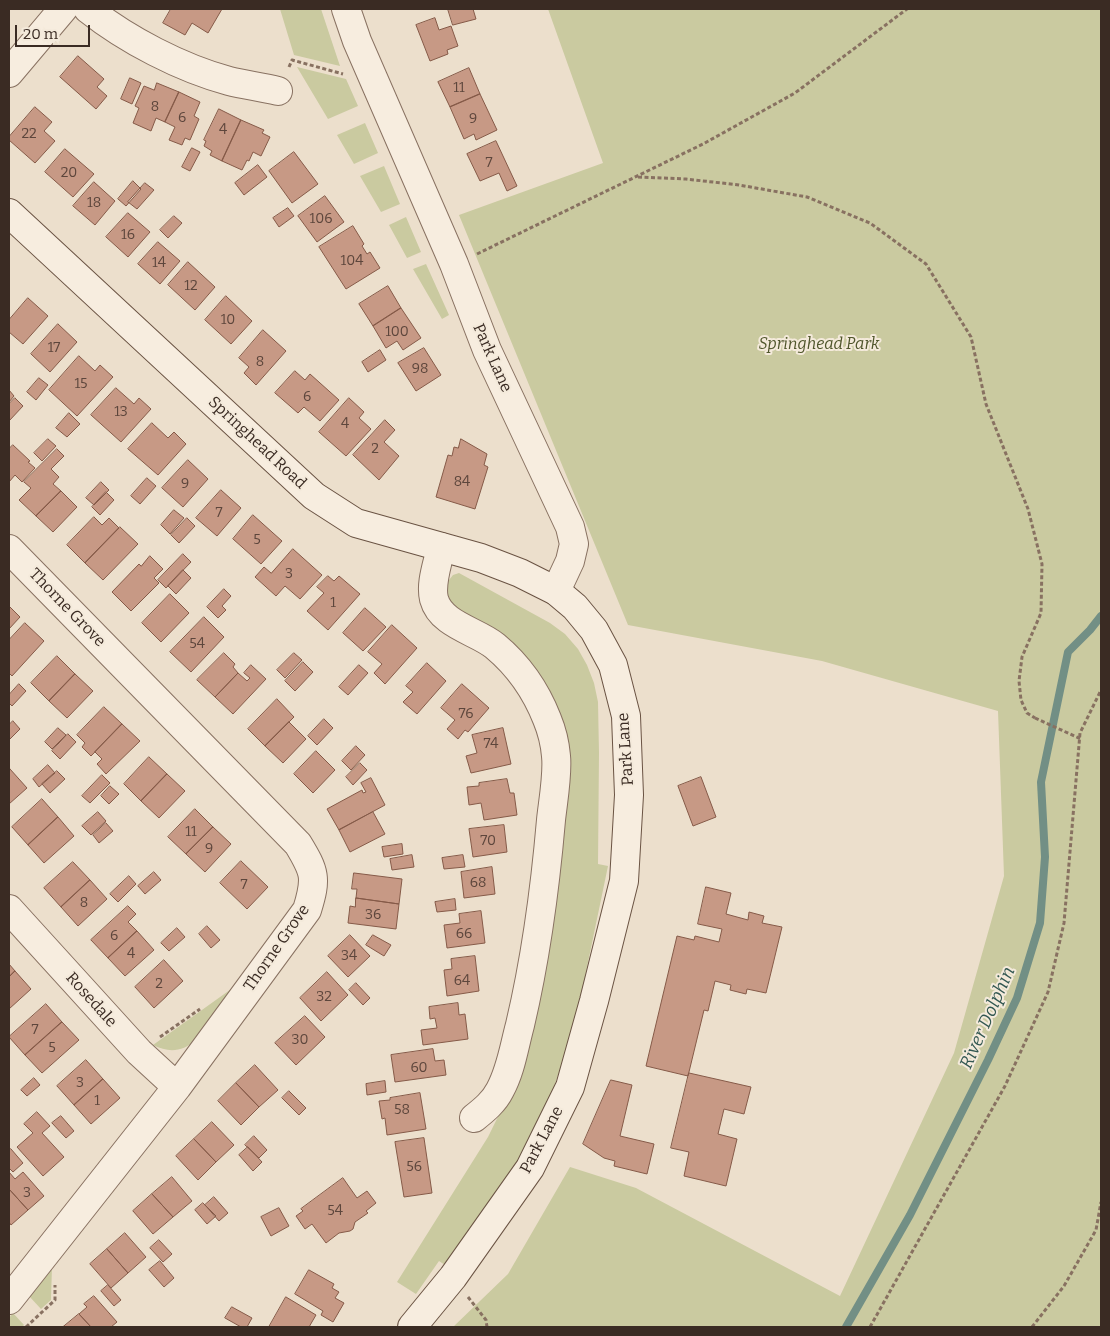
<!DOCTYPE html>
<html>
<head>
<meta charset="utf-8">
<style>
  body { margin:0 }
  #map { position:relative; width:1110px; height:1336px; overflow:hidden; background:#ecdfcc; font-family:Bitter,serif }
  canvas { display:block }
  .frame { position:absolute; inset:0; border:10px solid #3a2b23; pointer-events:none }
  .scale { position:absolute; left:15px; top:25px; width:75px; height:22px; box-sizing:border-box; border:2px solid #3a2b23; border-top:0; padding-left:6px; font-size:15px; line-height:18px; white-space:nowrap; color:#3a2b23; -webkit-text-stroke:4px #f4eadb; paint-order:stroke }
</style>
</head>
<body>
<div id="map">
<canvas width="1110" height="1336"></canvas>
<div class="frame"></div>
<div class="scale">20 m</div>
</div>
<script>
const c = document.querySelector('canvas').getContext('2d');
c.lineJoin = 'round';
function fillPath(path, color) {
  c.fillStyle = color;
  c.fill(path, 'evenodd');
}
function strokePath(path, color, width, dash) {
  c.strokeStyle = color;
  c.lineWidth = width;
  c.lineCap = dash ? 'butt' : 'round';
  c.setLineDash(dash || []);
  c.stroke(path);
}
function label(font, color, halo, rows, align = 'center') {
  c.font = font + ' Bitter,serif';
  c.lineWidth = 4;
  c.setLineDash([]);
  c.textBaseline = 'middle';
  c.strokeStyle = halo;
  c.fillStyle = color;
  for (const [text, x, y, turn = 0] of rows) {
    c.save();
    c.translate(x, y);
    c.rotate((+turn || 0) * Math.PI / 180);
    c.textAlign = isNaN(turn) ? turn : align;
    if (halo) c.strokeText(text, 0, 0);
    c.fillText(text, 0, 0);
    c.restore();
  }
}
fillPath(new Path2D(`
  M280,9H321L340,66L294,55Z
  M548,9H1101V1327H453L508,1274L570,1167L636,1188L840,1296L954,1053L1004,876L998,711L822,661L628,625L459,215L603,163Z
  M297,67L346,79L358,106L328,119Z
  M365,123L378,153L354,164L337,135Z
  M384,166L400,204L381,212L360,176Z
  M406,217L421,252L407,258L389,225Z
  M426,264L449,315L442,319L413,269Z
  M459,573L550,623L565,634L578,649L587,665L594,683L598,702L599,753L598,864L608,866L582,991L568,1046L546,1110L517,1169L445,1265L439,1261L416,1294L397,1282L488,1137L519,1074L562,736L447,604L445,585L453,575Z
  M241,982L196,1040C182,1052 169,1053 153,1045Z
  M52,1266L51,1300L41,1309L29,1296Z
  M13,1313L24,1325L22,1327H9V1318Z`), '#cacaa0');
strokePath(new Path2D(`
  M846,1327L910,1215L988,1060L1017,998L1040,923L1045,857L1041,782L1068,652L1090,630L1101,616`), '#728f85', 8);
const building = new Path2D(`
  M171,9H222L208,33L192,23L185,35L163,23Z
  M448,9H473L476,19L453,25Z
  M435,18L439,30L451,26L458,46L447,50L448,54L430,61L416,25Z
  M78,56L104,79L97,87L107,96L96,109L60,77Z
  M469,68L480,94L450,107L438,82Z
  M130,78L141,83L132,104L121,99Z
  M157,83L179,92L165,122L156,118L151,131L133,123L139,108L135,106L144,86L154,90Z
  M179,92L200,102L194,116L199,119L190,140L185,138L182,145L169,140L175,127L165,122Z
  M480,94L497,130L476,140L474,134L464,139L450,107Z
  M35,107L52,122L44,131L55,141L35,163L9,140V137Z
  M219,109L241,120L222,161L210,155L212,151L204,146L206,141L204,140Z
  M241,120L264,130L262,133L270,137L261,156L253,152L249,161L247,160L242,170L222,161Z
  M496,141L517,186L507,191L499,173L480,181L467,154Z
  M192,148L200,152L190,171L182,167Z
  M65,149L94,174L73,197L45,172Z
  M294,152L318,184L292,203L269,171Z
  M258,165L267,177L244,195L235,183Z
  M133,181L141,189L126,206L118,199Z
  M94,182L115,201L95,225L73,206Z
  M145,183L154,190L137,209L128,202Z
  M325,196L344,222L317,242L298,216Z
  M288,208L294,216L279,227L273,218Z
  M128,213L150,232L128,257L106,237Z
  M174,216L182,223L168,238L160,230Z
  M353,226L364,244L362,246L367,254L370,252L380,268L346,289L319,247Z
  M158,242L180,261L160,284L138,264Z
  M188,262L215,287L195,310L168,285Z
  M388,286L401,308L373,326L359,304Z
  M226,296L252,321L231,344L205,320Z
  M28,298L48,316L23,344L9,332V320Z
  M401,308L421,338L403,350L397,341L386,348L373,326Z
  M58,324L77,342L50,372L31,354Z
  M263,330L286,351L256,385L244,373L249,367L239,358Z
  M424,348L441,375L416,391L398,363Z
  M380,350L386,360L368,372L362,362Z
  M79,356L95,371L100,365L113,377L77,416L49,390Z
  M295,371L305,380L310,374L339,400L320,421L304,407L298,413L275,393Z
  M39,378L48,385L36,400L27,392Z
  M116,388L134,404L139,398L151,409L121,442L91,415Z
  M9,390L14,396L9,402Z
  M15,398L23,406L9,421V404Z
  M349,398L364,412L359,418L371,429L346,456L319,432Z
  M69,413L80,424L67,437L56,428Z
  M385,420L395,430L384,442L399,456L379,480L353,455Z
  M152,423L168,438L174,432L186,444L158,475L128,449Z
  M48,439L56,446L42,461L34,453Z
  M461,439L487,454L484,465L488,467L475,509L436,497L448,455L452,456L454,447L458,448Z
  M13,445L30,461L28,462L35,468L22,482L15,475L9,482V449Z
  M57,449L64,456L51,469L59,477L53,484L61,491L36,516L19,500L31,488L24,482Z
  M188,460L208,479L183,507L162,488Z
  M147,478L156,486L140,504L131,496Z
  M101,482L109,490L94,505L86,498Z
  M221,490L241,508L217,536L196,518Z
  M61,491L77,507L53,532L36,516Z
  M106,492L114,500L100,515L92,507Z
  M174,510L184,518L170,534L161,525Z
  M253,515L282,541L261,564L233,539Z
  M94,517L102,525L109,518L119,528L85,563L67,545Z
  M187,518L195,526L179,543L171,535Z
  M120,527L138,544L103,580L85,563Z
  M293,549L322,575L300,599L285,586L276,596L255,577L264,567L271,573Z
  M183,554L191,562L166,588L158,580Z
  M150,556L163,569L154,578L159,583L131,611L112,592L139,564L141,566Z
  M183,570L191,578L176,594L168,586Z
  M328,576L334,581L339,576L360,594L328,630L307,611L324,593L317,587Z
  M224,589L231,596L222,606L226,610L218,618L207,607Z
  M170,594L189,613L161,642L142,623Z
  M9,606L20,617L9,629Z
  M365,608L386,627L363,651L343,633Z
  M204,617L224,637L191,672L170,652Z
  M25,623L44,641L12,676L9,673V640Z
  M392,625L417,648L385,684L374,673L382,664L368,652Z
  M224,653L235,664L233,667L238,673L215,697L197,680Z
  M294,653L302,660L285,678L277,670Z
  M57,656L75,674L49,701L31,683Z
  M303,662L313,672L295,691L285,681Z
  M427,663L446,681L417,714L403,702L413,692L406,686Z
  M251,665L266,679L233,714L215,697L238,673L247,681L250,678L244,673Z
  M359,665L368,673L348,695L339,687Z
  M75,674L93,691L67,718L49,701Z
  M19,684L26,691L12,706L9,703V695Z
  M462,684L489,708L468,732L465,730L458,739L447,729L455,720L441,708Z
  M277,699L294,717L265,746L248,729Z
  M104,707L122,724L91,756L82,747L85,743L77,735Z
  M324,719L333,728L317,745L308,736Z
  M13,721L20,729L9,740V725Z
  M289,722L306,739L283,763L265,746Z
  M122,724L140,741L106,774L97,764L102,759L95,752Z
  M58,728L66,735L52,749L45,742Z
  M503,728L511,764L471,773L466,756L477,753L472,735Z
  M68,734L76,742L60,759L52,751Z
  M356,746L365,755L351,770L342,761Z
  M316,751L335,770L313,793L294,774Z
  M149,757L167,774L141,801L124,784Z
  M360,763L367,770L353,785L346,777Z
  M48,765L55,773L39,787L33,779Z
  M10,769L27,788L9,804V770Z
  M57,771L65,779L50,793L42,784Z
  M167,774L185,791L159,818L141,801Z
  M102,775L110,783L90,803L82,796Z
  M701,777L716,817L693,826L678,786Z
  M371,778L385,805L339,830L327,809L362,790L363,793L366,792L361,783Z
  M507,779L510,793H514L517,815L484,820L481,803L469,805L467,787L479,786V783Z
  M110,786L119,794L109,804L101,796Z
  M42,799L58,817L28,845L12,827Z
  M195,809L213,827L186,854L168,837Z
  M98,812L106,821L91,835L82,826Z
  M373,812L385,834L350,852L339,830Z
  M58,817L74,836L44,863L28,845Z
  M106,823L113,831L99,843L93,835Z
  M504,825L507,852L473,857L469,829Z
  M213,827L231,844L205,872L186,854Z
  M402,844L403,854L384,857L382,847Z
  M412,855L414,867L392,870L390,859Z
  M463,855L465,867L444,869L442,858Z
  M241,861L268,887L247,909L220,883Z
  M73,862L90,880L61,907L44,888Z
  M492,867L495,894L464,898L461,872Z
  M154,872L161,880L145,894L138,886Z
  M354,873L402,879L399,904L356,898L357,889H352Z
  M129,876L136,884L118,902L110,894Z
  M90,880L107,899L78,926L61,907Z
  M706,887L731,893L726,914L748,920L749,912L764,916L762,923L782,927L766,993L747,989L746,994L730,990L731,985L715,981L708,1011L704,1010L688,1076L646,1066L677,936L694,940L695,936L719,942L722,929L698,924Z
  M356,898L399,904L396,929L348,923L350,906L355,907Z
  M455,899L456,910L437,912L435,902Z
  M128,906L136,914L128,922L137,931L108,958L91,940Z
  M481,911L485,943L447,948L444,925L460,923L459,914Z
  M207,926L220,940L211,948L199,934Z
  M177,928L185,937L169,951L161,943Z
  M137,931L154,950L125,976L108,958Z
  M350,935L370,956L348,977L328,956Z
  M373,935L391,945L384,956L366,945Z
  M475,956L479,991L447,996L444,970L452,969L451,959Z
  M164,960L183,981L154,1008L135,987Z
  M9,964L15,971L9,977Z
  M15,971L31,989L9,1009V977Z
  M327,972L348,995L321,1021L300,998Z
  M356,983L370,998L363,1005L349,990Z
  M458,1003L459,1015L465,1014L468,1039L423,1045L421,1030L437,1028L435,1018L430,1019L429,1007Z
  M46,1004L62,1022L25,1055L9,1037Z
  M305,1016L325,1037L296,1065L275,1043Z
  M62,1022L79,1040L42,1073L25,1055Z
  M433,1049L435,1061L444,1060L446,1075L395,1082L391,1055Z
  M86,1060L103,1079L74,1105L57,1086Z
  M255,1065L278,1090L259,1107L236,1083Z
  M689,1073L751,1087L744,1114L724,1109L718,1134L737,1139L726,1186L684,1176L689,1152L671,1148Z
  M34,1078L40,1085L27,1096L21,1090Z
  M103,1079L120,1098L91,1124L74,1105Z
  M611,1080L632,1085L620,1136L654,1144L647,1174L614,1166L615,1161L604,1158L583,1144Z
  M385,1081L386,1092L367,1095L366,1084Z
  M236,1083L259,1107L241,1125L218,1101Z
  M289,1091L306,1108L299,1115L282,1098Z
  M420,1093L426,1129L387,1135L385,1118L382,1119L379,1101L390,1100V1098Z
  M37,1112L50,1126L42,1133L64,1157L43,1176L17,1147L33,1133L24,1124Z
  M61,1116L74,1131L66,1138L52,1123Z
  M212,1122L234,1145L216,1162L194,1139Z
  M254,1136L267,1150L259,1158L245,1145Z
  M424,1138L432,1193L404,1197L395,1142Z
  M194,1139L216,1162L198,1180L176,1156Z
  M248,1147L262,1162L253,1171L239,1155Z
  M11,1149L23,1163L13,1172L9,1168V1150Z
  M9,1172L15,1179L23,1172L44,1196L28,1210L9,1189Z
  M172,1177L192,1201L173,1217L152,1194Z
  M343,1178L357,1198L367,1191L376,1203L366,1211L368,1213L355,1222L353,1229L350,1231L339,1233L326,1243L312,1224L305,1229L296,1216L303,1211L301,1209Z
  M9,1189L28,1210L11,1225L9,1222Z
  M152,1194L173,1217L153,1234L133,1211Z
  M214,1197L228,1213L219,1221L205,1205Z
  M203,1203L216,1216L207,1224L195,1210Z
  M279,1208L289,1226L271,1236L261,1217Z
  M125,1233L146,1257L128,1273L107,1249Z
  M159,1240L172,1254L163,1262L150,1248Z
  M107,1249L128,1273L111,1288L90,1264Z
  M160,1261L174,1278L164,1287L149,1270Z
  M309,1270L334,1284L332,1288L339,1292L335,1298L344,1303L333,1322L321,1315L323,1311L295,1294Z
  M108,1285L121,1300L114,1306L101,1291Z
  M94,1296L117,1322L111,1327H91L79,1314L87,1307L84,1304Z
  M286,1297L316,1315L309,1327H269Z
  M232,1307L252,1318L247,1327H241L225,1318Z
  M79,1314L91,1327H63Z`);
fillPath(building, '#c79985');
strokePath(building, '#855a48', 1);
const street = new Path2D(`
  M88,9C127,40 181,68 229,81C245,85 262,87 278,91
  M346,9L357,41L454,264L487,350L570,527L574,544L570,561L556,591
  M9,73L63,9
  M441,547C438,563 430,583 434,599C441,625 477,631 495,646C519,666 536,691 547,719C552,731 555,744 556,756C558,774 553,801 551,820C545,890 536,957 520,1025C514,1047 511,1070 500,1090C494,1102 484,1110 474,1118
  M9,549L298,844C315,872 317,878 307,910L177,1087L9,1300
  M9,909L139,1052L177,1087`);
const secondary = new Path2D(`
  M9,213L314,496L356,523L481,558L520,573L556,591L575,607L594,630L613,665L626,716L629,795L624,881L594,1001L570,1087L530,1168L453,1277L412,1327`);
strokePath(street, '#887161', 30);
strokePath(secondary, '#6a5343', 30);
strokePath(new Path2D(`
  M289,67L292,60L343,74
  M638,177L686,179L739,185L807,197L870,223L926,264L971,337L986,404L1028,509L1042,564L1041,613L1022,657L1019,681L1021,700L1027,713L1035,718
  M477,254L703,144L795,93L907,9
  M160,1037L200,1009
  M468,1297L486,1320L487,1327
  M26,1327L55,1300V1285
  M870,1327L1005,1086L1048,992L1064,923L1080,733L1101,690
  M1032,1327L1064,1286L1096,1230L1101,1202`), '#887161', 3, [4, 2.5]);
strokePath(street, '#f7eddf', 28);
strokePath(secondary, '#f7eddf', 28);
strokePath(new Path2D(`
  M1035,718L1081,739`), '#887161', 3, [4, 2.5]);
label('14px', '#5d463c', null, [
  ["11",459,88],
  ["8",155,107],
  ["6",182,118],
  ["9",473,119],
  ["4",223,130],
  ["22",29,134],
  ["7",489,163],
  ["20",69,173],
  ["18",94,203],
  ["106",321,219],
  ["16",128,235],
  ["104",352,261],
  ["14",159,263],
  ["12",191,286],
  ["10",228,320],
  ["100",397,332],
  ["17",54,348],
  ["8",260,362],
  ["98",420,369],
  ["15",81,384],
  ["6",307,397],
  ["13",121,412],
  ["4",345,424],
  ["2",375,449],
  ["84",462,482],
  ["9",185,484],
  ["7",219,513],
  ["5",257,540],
  ["3",289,574],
  ["1",333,603],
  ["54",197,644],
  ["76",466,714],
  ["74",491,744],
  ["11",191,832],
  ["70",488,841],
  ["9",209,849],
  ["68",478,883],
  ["7",244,885],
  ["8",84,903],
  ["36",373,915],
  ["66",464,934],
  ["6",114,936],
  ["4",131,954],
  ["34",349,956],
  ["64",462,981],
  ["2",159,984],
  ["32",324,997],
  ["7",35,1030],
  ["30",300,1040],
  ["5",52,1048],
  ["60",419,1068],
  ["3",80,1083],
  ["1",97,1101],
  ["58",402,1110],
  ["56",414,1167],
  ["3",27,1193],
  ["54",335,1211]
]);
label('italic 16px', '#4f552b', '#f4eadb', [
  ["Springhead Park",819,345]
]);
label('16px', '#3a2b23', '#f4eadb', [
  ["Park Lane",492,358,66],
  ["Springhead Road",257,443,43],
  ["Thorne Grove",67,608,46],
  ["Park Lane",626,749,-94],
  ["Thorne Grove",277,948,-55],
  ["Rosedale",91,1000,48],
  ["Park Lane",542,1140,-62]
]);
label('italic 18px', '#335852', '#f4eadb', [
  ["River Dolphin",988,1018,-66]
]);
</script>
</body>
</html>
